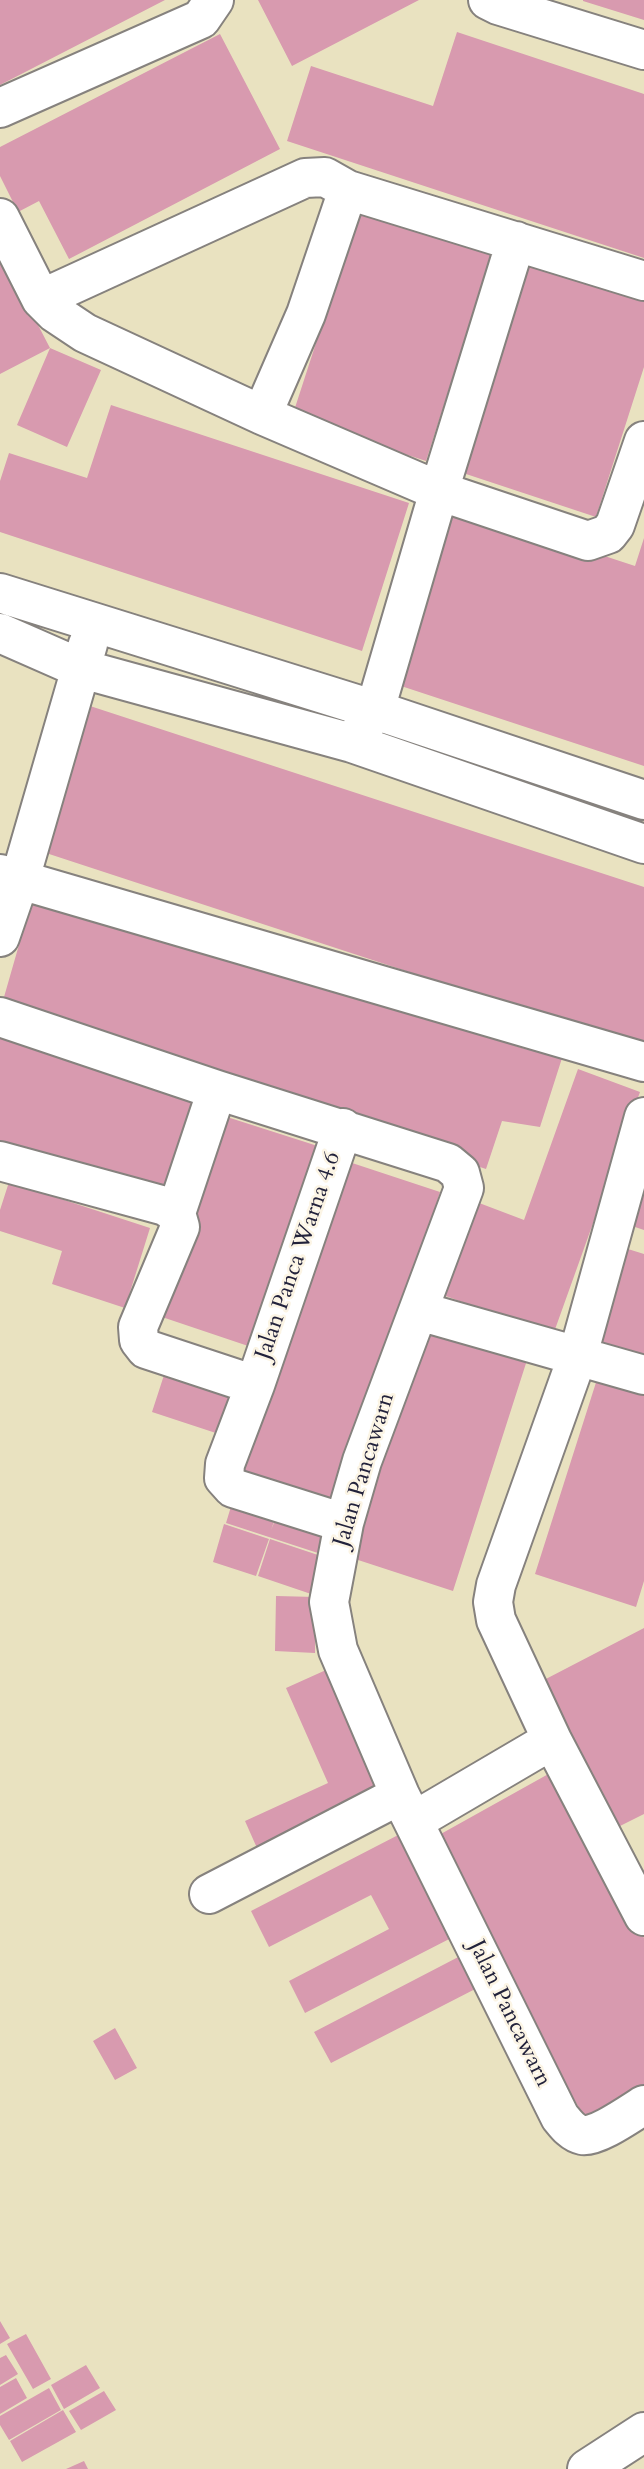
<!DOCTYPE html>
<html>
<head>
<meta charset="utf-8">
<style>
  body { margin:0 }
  canvas { display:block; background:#e9e2c0 }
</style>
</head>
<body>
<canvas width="644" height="2469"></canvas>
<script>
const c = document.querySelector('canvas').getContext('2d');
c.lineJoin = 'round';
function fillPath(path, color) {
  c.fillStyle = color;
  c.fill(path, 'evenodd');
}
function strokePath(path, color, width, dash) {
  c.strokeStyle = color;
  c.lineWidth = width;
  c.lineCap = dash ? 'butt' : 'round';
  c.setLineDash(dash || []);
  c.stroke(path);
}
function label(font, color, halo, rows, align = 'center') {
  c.font = font + ' Cardo,serif';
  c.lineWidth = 5;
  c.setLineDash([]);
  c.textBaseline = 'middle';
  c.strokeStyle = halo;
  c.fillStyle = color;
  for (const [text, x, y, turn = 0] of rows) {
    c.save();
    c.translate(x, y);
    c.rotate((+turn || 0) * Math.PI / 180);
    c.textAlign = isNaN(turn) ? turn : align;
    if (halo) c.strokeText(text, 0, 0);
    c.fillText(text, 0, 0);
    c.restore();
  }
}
fillPath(new Path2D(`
  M0,0H165L0,85Z
  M258,0H419L292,66Z
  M583,0H644V20L583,1Z
  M457,32L644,94V258L287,141L311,66L433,106Z
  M220,34L280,149L69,259L39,201L18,212L0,176V147Z
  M362,201L495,245L426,461L292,417Z
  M0,252L50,348L0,374Z
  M532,257L644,293V367L596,517L463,473Z
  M50,348L101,370L67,447L17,425Z
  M111,405L409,503L362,651L0,532V481L9,453L87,478Z
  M452,506L635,566L644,538V766L395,684Z
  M90,706L644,887V1049L43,852Z
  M35,889L525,1049L563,1055L540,1127L502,1121L486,1169L0,1011Z
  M0,1033L203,1099L169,1204L0,1148Z
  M578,1069L640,1092L553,1335L432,1291L466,1198L524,1220Z
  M227,1117L327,1149L263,1351L162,1317Z
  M340,1159L440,1192L336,1517L235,1484Z
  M644,1161V1230L623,1223Z
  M9,1182L150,1228L125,1308L52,1284L62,1251L0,1231V1210Z
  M615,1245L644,1254V1358L586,1340Z
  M427,1324L528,1357L453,1591L352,1558Z
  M165,1372L240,1397L228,1437L152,1412Z
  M599,1373L644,1388V1581L636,1607L535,1574Z
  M236,1490L280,1504L271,1530L281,1506L337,1524L327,1556L226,1523Z
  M224,1524L269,1539L256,1576L213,1562Z
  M270,1539L327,1558L314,1595L258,1576Z
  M276,1596L316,1597L315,1653L275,1651Z
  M644,1628V1814L618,1827L542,1681Z
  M326,1670L385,1801L261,1857L245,1821L328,1783L286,1688Z
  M552,1772L644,1938V2095L589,2126L430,1840Z
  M404,1832L457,1935L305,2013L289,1981L389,1929L371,1895L269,1947L251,1911Z
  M466,1953L483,1985L331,2063L314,2032Z
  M115,2028L137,2068L115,2080L93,2041Z
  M0,2321L10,2338L0,2344Z
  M26,2334L51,2379L33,2389L7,2344Z
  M6,2355L18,2374L0,2385V2358Z
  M86,2365L100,2388L64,2409L51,2385Z
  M16,2378L27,2398L0,2414V2387Z
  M49,2388L61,2410L9,2440L0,2425V2416Z
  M104,2391L116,2410L81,2430L69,2411Z
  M63,2410L76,2432L22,2462L10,2441Z
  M84,2461L88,2469H66Z`), '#d89aaf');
const minor = new Path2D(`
  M488,0L498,5L644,50
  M0,108L201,19L214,0
  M0,218L41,299L55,313L85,333L262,415L439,491L588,541L608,534L615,525L644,441
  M41,299L305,178L325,177L348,190L644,281
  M262,415L306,314L348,190
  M0,593L375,710L644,800
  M0,633L82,669L352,743L644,844
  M361,730L375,710L439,491L516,241
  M0,874L644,1062
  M0,937L20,879L88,644
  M0,1017L217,1090L448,1163L460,1173L464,1188L362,1461L344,1523L329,1602L338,1650L400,1795L560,2117C565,2123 572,2133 582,2135C596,2138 631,2113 644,2105
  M644,1117L578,1355L496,1585L493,1602L496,1620L552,1740L644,1916
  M343,1128L255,1385L225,1464L224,1478L233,1488L344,1523
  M0,1161L165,1206L176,1213L180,1227L138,1327L139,1340L146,1349L255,1385
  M176,1213L217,1090
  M419,1311L644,1375
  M414,1821L552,1740
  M209,1894L400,1795
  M587,2469L644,2432`);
strokePath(minor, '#86827e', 42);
strokePath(minor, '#fff', 38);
label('23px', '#22223b', '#fcf5e5', [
  ["Jalan Panca Warna 4.6",299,1256,-71],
  ["Jalan Pancawarn",365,1470,-73],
  ["Jalan Pancawarn",509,2014,64]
]);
</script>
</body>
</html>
